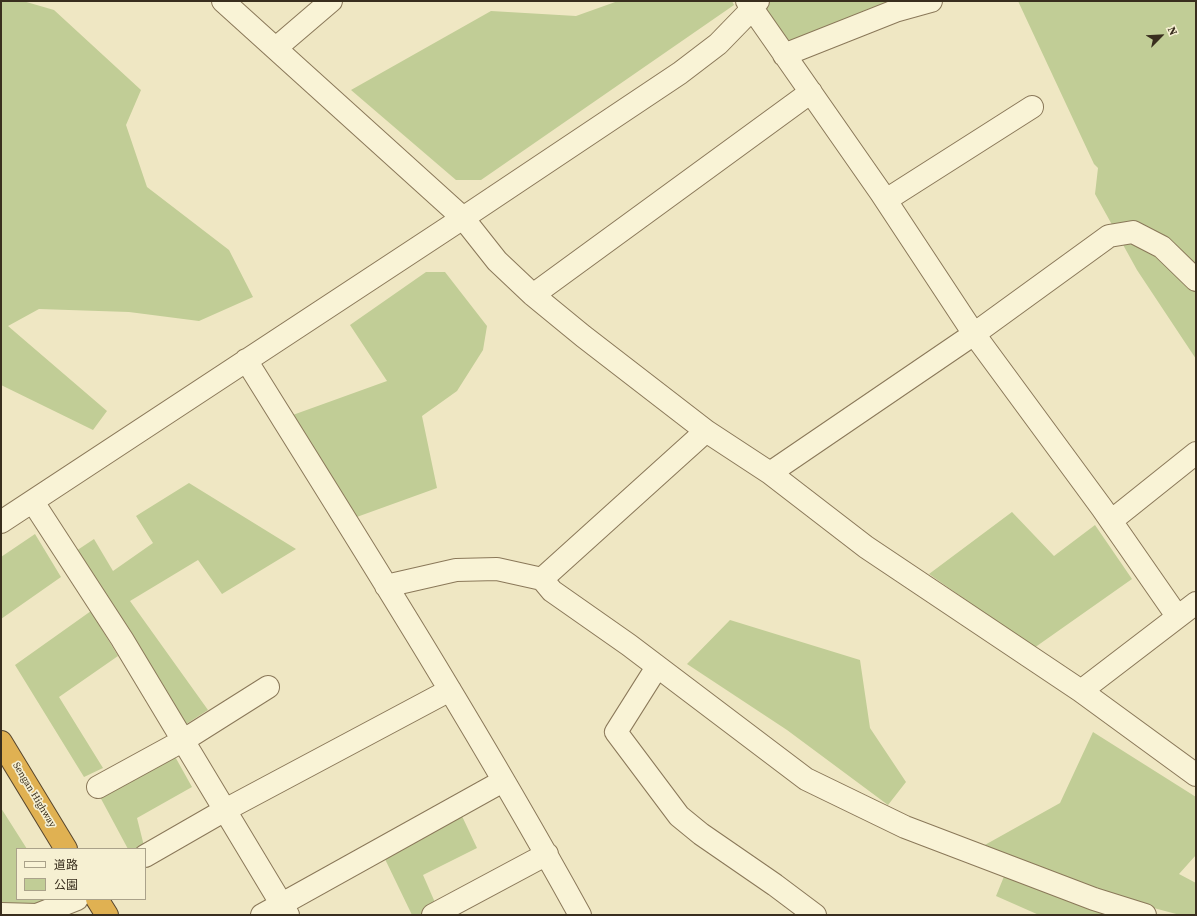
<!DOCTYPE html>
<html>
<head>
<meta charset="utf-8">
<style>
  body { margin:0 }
  #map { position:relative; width:1197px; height:916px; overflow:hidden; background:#efe7c3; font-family:"Source Serif 4","Noto Sans JP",serif }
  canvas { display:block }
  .frame { position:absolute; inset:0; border:2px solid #392e1e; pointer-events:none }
  .legend { position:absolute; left:16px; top:848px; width:130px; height:52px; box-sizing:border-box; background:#f6f0d2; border:1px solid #aaa28a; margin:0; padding:5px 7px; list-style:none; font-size:12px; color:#392e1e }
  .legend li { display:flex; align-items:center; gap:8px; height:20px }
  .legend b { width:20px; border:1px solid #aaa28a }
  .north { position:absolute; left:1141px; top:16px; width:40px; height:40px; -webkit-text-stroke:3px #f6f0d2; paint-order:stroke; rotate:66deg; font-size:11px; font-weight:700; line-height:16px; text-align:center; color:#392e1e }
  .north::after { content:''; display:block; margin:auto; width:14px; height:18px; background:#392e1e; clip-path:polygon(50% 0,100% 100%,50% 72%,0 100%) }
</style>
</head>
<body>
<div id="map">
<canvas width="1197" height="916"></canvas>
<div class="frame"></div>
<ul class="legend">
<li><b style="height:5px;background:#f9f3d6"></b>道路</li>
<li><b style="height:11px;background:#c1cd96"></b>公園</li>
</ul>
<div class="north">N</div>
</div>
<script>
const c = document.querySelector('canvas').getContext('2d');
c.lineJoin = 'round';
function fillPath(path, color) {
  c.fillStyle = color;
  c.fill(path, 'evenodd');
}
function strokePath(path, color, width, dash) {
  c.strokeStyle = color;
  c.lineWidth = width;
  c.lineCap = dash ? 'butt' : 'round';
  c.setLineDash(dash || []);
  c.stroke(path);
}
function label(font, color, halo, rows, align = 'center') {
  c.font = font + ' "Source Serif 4",serif';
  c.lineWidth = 3.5;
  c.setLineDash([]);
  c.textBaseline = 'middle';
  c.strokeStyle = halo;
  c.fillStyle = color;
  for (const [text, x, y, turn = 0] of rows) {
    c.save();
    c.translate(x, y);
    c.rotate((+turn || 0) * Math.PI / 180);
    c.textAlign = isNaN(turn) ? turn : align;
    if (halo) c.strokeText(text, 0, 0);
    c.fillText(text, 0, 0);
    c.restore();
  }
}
fillPath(new Path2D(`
  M4,1H23L54,10L141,90L126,125L147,187L229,250L253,297L199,321L129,312L39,309L8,326L107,411L93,430L1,385V2Z
  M618,1H732L734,5L481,180H456L351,90L491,11L576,16Z
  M758,1H931L784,55Z
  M1018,1H1196V359L1137,270L1095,194L1098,168L1094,164Z
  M426,272H445L487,326L483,350L457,391L422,416L437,488L354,518L290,416L387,381L350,325Z
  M189,483L296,549L222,594L198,560L130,601L208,710L180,728L70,555L94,539L113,571L153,543L136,516Z
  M1012,512L1054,556L1095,525L1132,579L1034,648L929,574Z
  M35,534L61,577L1,619V557Z
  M91,611L118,656L59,697L103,768L84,777L15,665Z
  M730,620L860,660L870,728L906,782L888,805L787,730L687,664Z
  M1093,732L1196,797V855L1179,874L1196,883V915H1180L1150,907L1077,883L983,846L1060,803Z
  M173,753L192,787L137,818L144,846L140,849H128L99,795Z
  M1,808L27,849H17V899H61L72,915H1Z
  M461,814L477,848L423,875L437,907L421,915H412L384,857Z
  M1005,874L1120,915H1039L996,896Z`), '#c1cd96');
const minor = new Path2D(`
  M223,1L463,218L497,261L533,295L583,336L706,431L770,473L866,547L1081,691L1196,775
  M747,1L881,193L974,334L1102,508L1177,616
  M276,48L331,1
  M784,55L895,11L931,1
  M886,200L1032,107
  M533,295L811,92
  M246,360C360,543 476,726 580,915
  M770,473L974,334L1109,236L1133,232L1162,247L1196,280
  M33,502L122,639L288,915
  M1111,521L1196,453
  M1,522L463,218L680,73L718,44L752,9L758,1
  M542,579L706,431
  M386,586L456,570L497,569L542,579L552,591L629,645L806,779L905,827L1094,899L1145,915
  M657,667L616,732L679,816L701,834L775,885L815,915
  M1081,691L1196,603
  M98,787L184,740L268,687
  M145,856L225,810L450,690
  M1,914L37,915L77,899
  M262,915L503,781
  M433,915L547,854`);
const highway = new Path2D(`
  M1,742L66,849
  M97,899L107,915`);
strokePath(minor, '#8a7859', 24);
strokePath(highway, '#57462e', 24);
strokePath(minor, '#f9f3d6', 22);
strokePath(highway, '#e0b152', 22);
label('10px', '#392e1e', '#f6f0d2', [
  ["Sengan Highway",34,795,59]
]);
</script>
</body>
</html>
